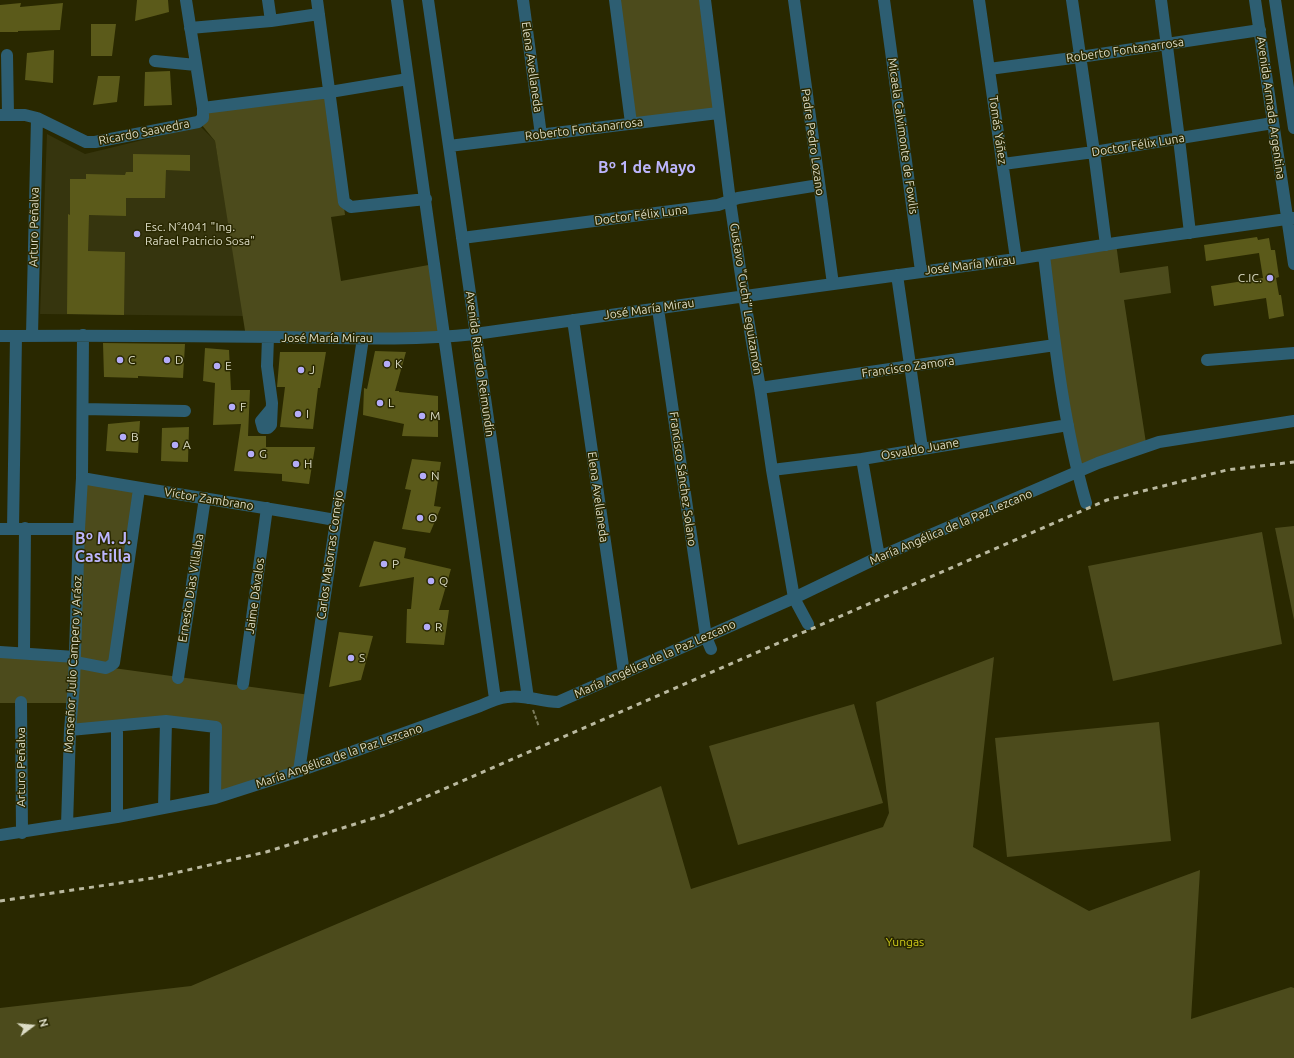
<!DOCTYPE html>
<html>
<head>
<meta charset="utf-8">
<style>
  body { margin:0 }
  #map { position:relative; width:1294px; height:1058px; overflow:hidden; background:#292800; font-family:Ubuntu,sans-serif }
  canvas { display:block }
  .north { position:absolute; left:12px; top:1006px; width:40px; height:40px; -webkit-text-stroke:3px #292800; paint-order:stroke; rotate:74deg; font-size:11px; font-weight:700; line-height:16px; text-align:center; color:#dcdcc5 }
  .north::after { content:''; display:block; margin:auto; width:14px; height:18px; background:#dcdcc5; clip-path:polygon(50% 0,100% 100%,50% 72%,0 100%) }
</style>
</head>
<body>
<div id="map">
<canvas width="1294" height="1058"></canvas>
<div class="north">N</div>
</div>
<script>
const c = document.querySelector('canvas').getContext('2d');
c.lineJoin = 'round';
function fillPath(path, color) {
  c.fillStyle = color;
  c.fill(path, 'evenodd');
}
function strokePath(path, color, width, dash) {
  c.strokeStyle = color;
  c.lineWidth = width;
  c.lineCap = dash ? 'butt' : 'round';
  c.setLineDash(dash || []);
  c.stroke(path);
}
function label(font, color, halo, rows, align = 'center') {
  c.font = font + ' Ubuntu,sans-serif';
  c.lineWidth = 3;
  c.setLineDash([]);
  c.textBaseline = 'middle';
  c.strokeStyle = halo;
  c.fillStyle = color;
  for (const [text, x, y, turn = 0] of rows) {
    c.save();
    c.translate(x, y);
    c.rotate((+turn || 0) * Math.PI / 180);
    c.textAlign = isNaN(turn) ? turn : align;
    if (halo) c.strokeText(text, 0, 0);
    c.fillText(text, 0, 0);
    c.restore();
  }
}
fillPath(new Path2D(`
  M200,126L215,141L245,316L40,314L47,134L85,154Z`), '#36350e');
fillPath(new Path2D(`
  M615,0H705L718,113L631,123Z
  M330,92L345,215L331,217L341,281L434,264L445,338L246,337L215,141L201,124L203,108Z
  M1116,243L1120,273L1168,266L1171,293L1124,300L1146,443L1078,467L1044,255Z
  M82,478L139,489L114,663L106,667L310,695L299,771L215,798V727L166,721L70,730L72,703H0V655L75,657Z
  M1294,526V620L1275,528Z
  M1262,532L1282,644L1113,681L1088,566Z
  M994,657L973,847L1089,911L1200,870L1191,1019L1291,987L1294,988V1058H0V1008L191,986L661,786L691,889L883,827L889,813L876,702Z
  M854,704L883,803L738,845L709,746Z
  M1159,722L1171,841L1007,857L995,738Z`), '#4c4b1c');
fillPath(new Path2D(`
  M137,0H168L169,12L135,21Z
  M21,3L20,7L63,3L60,30L18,31V32H0V5Z
  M91,24H116L112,56H91Z
  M54,50L53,83L25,80L27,53Z
  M170,71L172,105L144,106L145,72Z
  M98,76H120L117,102L93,105Z
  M133,154L190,155V171L166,170L165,198H126V216L89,215L88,251L125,252L124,315L67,314L68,214L70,215V179H86V174L125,175L126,172H133Z
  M1257,237L1258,240L1269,238L1271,250H1275L1279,277L1276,278L1279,295H1281L1284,316L1269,319L1266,298L1214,306L1211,286L1263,278L1259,253L1206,261L1204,245Z
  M103,343L185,344L183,378L138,376V378L104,377Z
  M205,348L229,350L231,390H250L248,436H266V447H315L309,484L282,481V474L234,471L241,424L213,425L215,383L203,381Z
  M375,351L406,352L395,391H399V392L438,396V437L402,436L404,424L363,415L364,388L367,389Z
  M280,352H326L320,388H318L313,429L280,427L285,387H277Z
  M140,421L138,453L106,451L108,424Z
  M189,427L188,462L161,461L162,428Z
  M412,459L441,462L434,506L441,507L430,533L402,529L411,490L405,489Z
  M374,541L406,548L404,558L451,569L439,610H449L444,645L406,643L407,609H411L414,577L359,587Z
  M339,632L373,636L361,680L329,687Z`), '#5b5a1a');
strokePath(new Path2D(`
  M533,710L539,727`), '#7d7d5d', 2, [4, 2]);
strokePath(new Path2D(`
  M317,0L344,202L351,207L426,199
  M397,0L495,699
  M428,0L528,698
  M523,0L541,135
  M615,0L631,123
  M705,0L730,201L744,296L760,388L772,470L794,598L808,624
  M794,0L833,284
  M884,0L921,271
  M979,0L1016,259
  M1072,0L1094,152L1106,245
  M1161,0L1179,139L1190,233
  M1255,0L1294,264
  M1275,0L1294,128
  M271,21L319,14
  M190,28L271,21L268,0
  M7,55L8,114
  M155,61L196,65
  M989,69L1080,57L1260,30
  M203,108L330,92L408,79
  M0,115H25L37,118L86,142H95L198,122L203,118V108L186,0
  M449,146L718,113
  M1003,164L1094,152L1273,123
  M462,238L718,205L738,198L819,185
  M1044,255C1054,338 1063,423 1086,503
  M897,275L922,448
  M658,309L706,637L711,649
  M573,320L624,673
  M32,335L37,118
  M0,336C94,335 188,336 282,337C346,338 411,341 475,334L753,295L1016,259L1116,243L1294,218
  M268,337L267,366L272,403L271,425L268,428H263L261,421L271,409
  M1207,360L1294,353
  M760,388L1055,345
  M83,409L185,411
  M862,459L879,557
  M772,470L862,459L1068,425
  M82,478C166,493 251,505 335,520
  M0,529H79
  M13,529L16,336
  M0,652L75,657
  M24,653L25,528
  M75,662L106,668L110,666L114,663L139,489
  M178,678L205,498
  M243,684L267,508
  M21,702L22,833
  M70,730L166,721L216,727L215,798
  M299,771L363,338
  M164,808L166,721
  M117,817V726
  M67,825L70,730L74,684L79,529L82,478L83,335
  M0,835L117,817L215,798L299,771L480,706C489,702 498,698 507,697C524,694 541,702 558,702L794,598L879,557L1098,463L1159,442L1294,421`), '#2d5e72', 12);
strokePath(new Path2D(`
  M0,901L153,878L266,852L384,815L1107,500L1227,470L1294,462`), '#bab99f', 3, [5, 5]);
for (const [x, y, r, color] of [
  [137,234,4,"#b4acf9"],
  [1270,278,4,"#b4acf9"],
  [120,360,4,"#b4acf9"],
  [167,360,4,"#b4acf9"],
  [387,364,4,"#b4acf9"],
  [217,366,4,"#b4acf9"],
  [301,370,4,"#b4acf9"],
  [380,403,4,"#b4acf9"],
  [232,407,4,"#b4acf9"],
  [298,414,4,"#b4acf9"],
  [422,416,4,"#b4acf9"],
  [123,437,4,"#b4acf9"],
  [175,445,4,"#b4acf9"],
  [251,454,4,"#b4acf9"],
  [296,464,4,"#b4acf9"],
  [423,476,4,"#b4acf9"],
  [420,518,4,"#b4acf9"],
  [384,564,4,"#b4acf9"],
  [431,581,4,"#b4acf9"],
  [427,627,4,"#b4acf9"],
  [351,658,4,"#b4acf9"]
]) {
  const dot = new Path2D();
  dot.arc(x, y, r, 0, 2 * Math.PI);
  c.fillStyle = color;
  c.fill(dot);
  strokePath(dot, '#292800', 1.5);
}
label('12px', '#dcdcc5', '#292800', [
  ["Roberto Fontanarrosa",1125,50,-8],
  ["Elena Avellaneda",532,67,82],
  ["Avenida Armada Argentina",1271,108,82],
  ["Roberto Fontanarrosa",584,129,-7],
  ["Tomás Yáñez",998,130,82],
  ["Ricardo Saavedra",144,132,-11],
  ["Micaela Calvimonte de Fowlis",903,136,82],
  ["Padre Pedro Lozano",813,142,82],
  ["Doctor Félix Luna",1138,145,-9],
  ["Doctor Félix Luna",641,215,-7],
  ["Arturo Peñalva",34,227,-89],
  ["José María Mirau",970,265,-7],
  ["Gustavo \"Cuchi\" Leguizamón",746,299,81],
  ["José María Mirau",649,309,-8],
  ["José María Mirau",327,338],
  ["Avenida Ricardo Reimundín",480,364,82],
  ["Francisco Zamora",908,367,-8],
  ["Osvaldo Juane",920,449,-10],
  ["Francisco Sánchez Solano",683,479,82],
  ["Elena Avellaneda",598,497,82],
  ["Víctor Zambrano",209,499,9],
  ["María Angélica de la Paz Lezcano",951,527,-23],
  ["Carlos Matorras Cornejo",330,555,-82],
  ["Ernesto Dias Villalba",191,588,-81],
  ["Jaime Dávalos",255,596,-82],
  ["María Angélica de la Paz Lezcano",655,659,-24],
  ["Monseñor Julio Campero y Aráoz",73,664,-87],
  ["María Angélica de la Paz Lezcano",339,756,-19],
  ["Arturo Peñalva",21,767,-90]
]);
label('12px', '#dcdcc5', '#292800', [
  ["Esc. N°4041 \"Ing.",145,227],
  ["Rafael Patricio Sosa\"",145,241],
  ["C.IC.",1262,278,"right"],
  ["C",128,360],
  ["D",175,360],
  ["K",395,364],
  ["E",225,366],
  ["J",309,370],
  ["L",388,403],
  ["F",240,407],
  ["I",306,414],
  ["M",430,416],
  ["B",131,437],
  ["A",183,445],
  ["G",259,454],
  ["H",304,464],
  ["N",431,476],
  ["O",428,518],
  ["P",392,564],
  ["Q",439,581],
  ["R",435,627],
  ["S",359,658]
], 'left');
label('12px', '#cbc71a', '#292800', [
  ["Yungas",905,942]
]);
label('bold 16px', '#bcb5fc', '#292800', [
  ["Bº 1 de Mayo",647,168],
  ["Bº M. J.",103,539],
  ["Castilla",103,557]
]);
</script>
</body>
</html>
